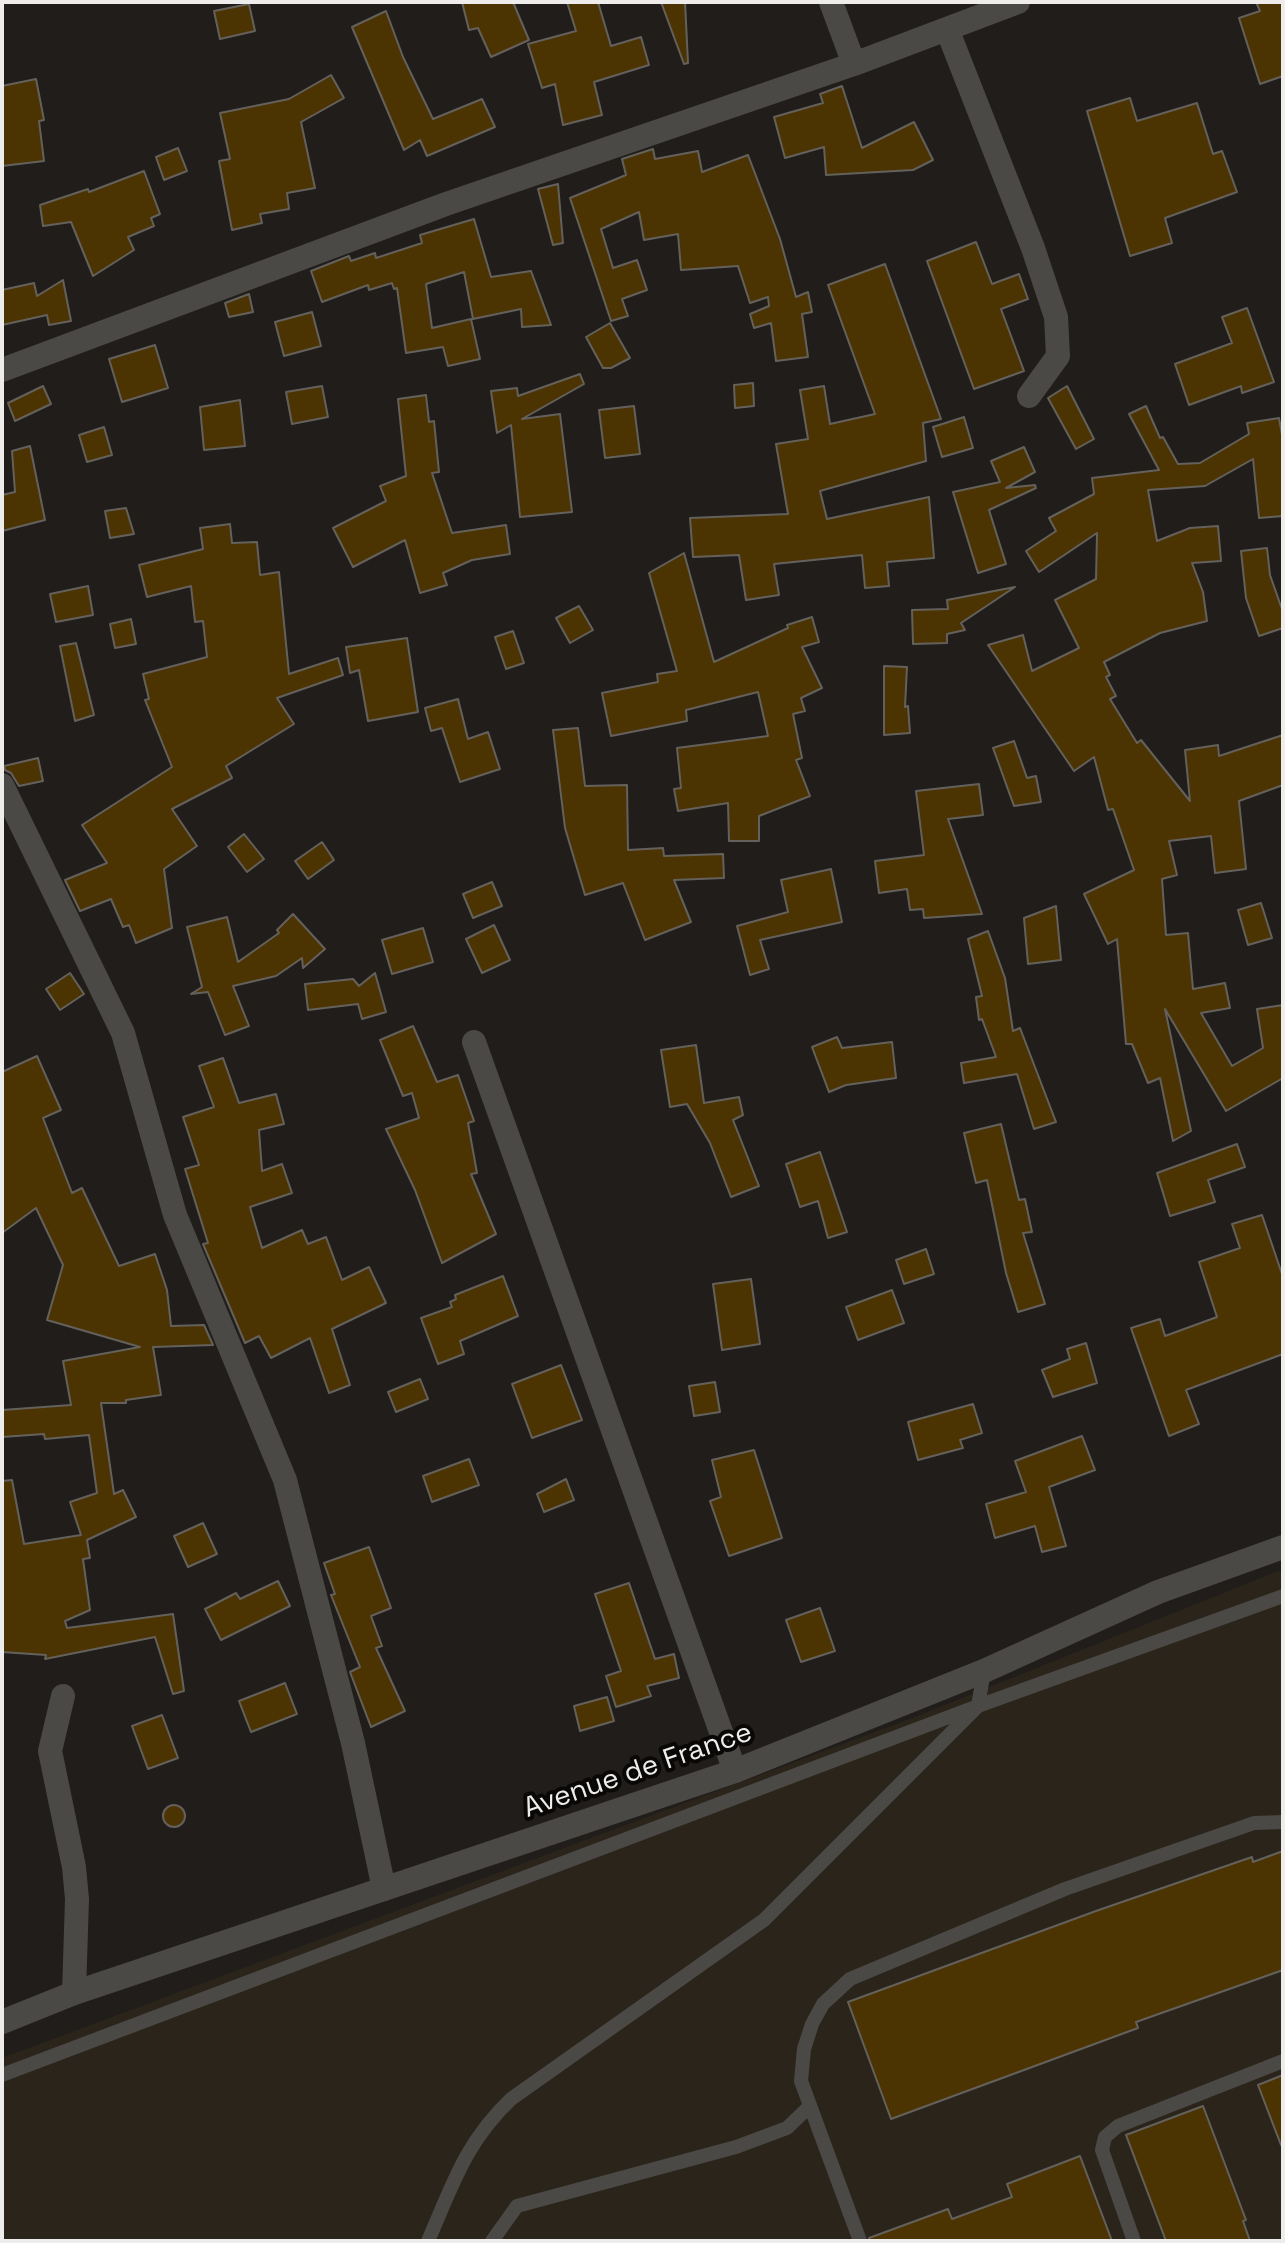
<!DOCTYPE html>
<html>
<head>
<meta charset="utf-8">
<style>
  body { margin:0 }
  #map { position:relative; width:1285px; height:2243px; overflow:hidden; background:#201d1a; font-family:"Space Grotesk",sans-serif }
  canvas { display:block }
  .frame { position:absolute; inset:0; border:4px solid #efedeb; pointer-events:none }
</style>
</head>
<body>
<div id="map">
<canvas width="1285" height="2243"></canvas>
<div class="frame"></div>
</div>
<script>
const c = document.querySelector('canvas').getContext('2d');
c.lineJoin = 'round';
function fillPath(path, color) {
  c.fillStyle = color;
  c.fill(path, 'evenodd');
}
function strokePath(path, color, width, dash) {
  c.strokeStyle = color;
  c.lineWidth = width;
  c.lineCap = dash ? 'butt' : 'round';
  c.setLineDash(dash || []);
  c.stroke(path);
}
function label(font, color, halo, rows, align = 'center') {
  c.font = font + ' "Space Grotesk",sans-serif';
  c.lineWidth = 8;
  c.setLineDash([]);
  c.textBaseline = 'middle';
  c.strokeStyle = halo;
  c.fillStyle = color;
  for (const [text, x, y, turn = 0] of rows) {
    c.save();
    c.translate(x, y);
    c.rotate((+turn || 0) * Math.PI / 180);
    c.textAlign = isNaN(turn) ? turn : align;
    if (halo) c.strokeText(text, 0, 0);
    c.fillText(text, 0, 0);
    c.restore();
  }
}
fillPath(new Path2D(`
  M1283,1569V2241H2V2058L915,1717Z`), '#2a241b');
const building = new Path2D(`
  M462,2H513L529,40L491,57L478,28L469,30Z
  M567,2H598L611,46L641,37L649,65L594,82L602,115L563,125L555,84L542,88L528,44L576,31Z
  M661,2H685L688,63L684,64Z
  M1256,2H1283V76L1260,84L1239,18L1260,11Z
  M249,4L255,31L220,39L214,11Z
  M386,11L403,57L433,119L482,99L495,127L427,156L420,140L404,150L352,27Z
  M331,75L344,98L301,122L315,188L287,193L289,209L260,214L262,223L232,230L219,161L230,159L220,113L289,99Z
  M36,79L44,120L39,121L44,161L2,166V86Z
  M842,86L862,148L914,122L933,160L913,170L826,175L824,147L785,158L774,117L823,103L820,94Z
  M1130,98L1137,121L1197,103L1213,154L1222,151L1237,192L1165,218L1172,243L1130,256L1087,111Z
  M178,148L187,171L164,180L156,157Z
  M653,149L655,159L698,151L702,172L748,155L780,239L796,297L808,292L812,312L802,314L808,357L776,361L771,323L754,328L750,314L769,306L768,297L750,303L738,266L681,270L678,234L644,240L639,212L601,229L613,268L637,260L647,290L622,299L628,316L611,321L570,198L626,175L622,159Z
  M144,171L160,214L151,218L154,226L128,237L134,250L93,276L71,222L43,226L40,205L88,189L89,192Z
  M558,184L563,243L553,245L538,189Z
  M474,219L491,277L531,271L551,325L522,327L521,309L473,319L464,272L426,284L432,328L471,319L480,359L448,366L443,347L406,353L397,288L394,289L392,283L369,290L368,285L322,302L311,271L349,256L351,261L375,253L376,258L422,243L420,235Z
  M976,242L992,284L1019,274L1028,299L1001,309L1024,371L974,389L927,261Z
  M885,264L941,419L923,423L926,461L820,491L827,519L929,497L934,558L887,562L889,586L865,588L862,555L774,564L779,595L746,600L739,555L693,557L690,518L788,514L776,444L808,439L800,390L824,386L830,424L875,414L828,285Z
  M63,280L71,321L49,325L47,315L2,325V290L34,283L37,296Z
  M249,294L253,312L229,317L225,303Z
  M1247,308L1274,382L1242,393L1241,386L1189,405L1175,364L1232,343L1222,317Z
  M312,312L321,346L284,356L275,322Z
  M610,323L630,358L611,368H603L586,337Z
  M155,345L168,388L122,402L109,359Z
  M580,374L584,384L522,419L560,414L572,512L520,517L511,425L497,433L491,391L517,388L518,396Z
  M753,383L754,406L735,408L734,385Z
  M43,386L51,404L15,421L8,403Z
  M322,386L328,417L292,424L286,392Z
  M1067,386L1094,439L1076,449L1048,398Z
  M426,395L429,422L434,421L439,472L432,473L452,533L506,525L510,554L472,560L443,573L447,585L420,593L405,540L353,567L333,528L386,501L380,486L406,476L398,399Z
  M240,400L245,446L204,450L200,407Z
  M634,406L640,454L605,458L599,410Z
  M1146,406L1160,438L1163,437L1178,464L1200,463L1249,434L1247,423L1279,418L1283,440V516L1259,518L1253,459L1205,486L1148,490L1157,541L1190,528L1218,526L1221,561L1192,563L1203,592L1207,621L1160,633L1104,662L1110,675L1106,677L1116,696L1110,699L1137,743L1141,740L1190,801L1185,750L1218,745L1219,756L1283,735V785L1239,801L1246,869L1215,873L1211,836L1169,841L1177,875L1162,879L1166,935L1188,933L1193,989L1225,983L1230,1008L1201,1013L1232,1066L1263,1048L1257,1009L1283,1005V1078L1226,1111L1165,1009L1191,1131L1173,1141L1160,1078L1148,1083L1132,1044H1126L1117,939L1108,944L1084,894L1134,870L1113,809L1108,810L1094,757L1074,771L988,645L1023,635L1032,671L1079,648L1055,600L1096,579L1097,533L1039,572L1026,551L1056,531L1049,518L1094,494L1092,478L1159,470L1129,414Z
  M964,417L973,448L942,457L933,427Z
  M104,427L112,455L87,462L79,435Z
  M30,446L45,520L2,531V495L15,492L12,451Z
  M1024,447L1035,472L1006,488L1035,485L1036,488L989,510L1006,564L978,573L953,492L1000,482L991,461Z
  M126,508L134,534L110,538L105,511Z
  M230,524L232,543L257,542L260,575L279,572L289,674L338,658L343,675L277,698L294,724L226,766L232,778L172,809L197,846L164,869L172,928L136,943L129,925L123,927L111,899L80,911L65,880L107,863L82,825L172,767L145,700L149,699L143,674L207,657L203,621L195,622L191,586L147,597L139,565L203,549L200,528Z
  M1267,548L1270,575L1283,612V628L1259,636L1246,598L1241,551Z
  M684,553L714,662L788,628L787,625L812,617L819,642L802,647L822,688L801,698L805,711L793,714L802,758L796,760L810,796L759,816V841H729L728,803L678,811L674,789L681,788L677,748L768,736L758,692L686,710L687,721L611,736L602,693L658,682L657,674L677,671L649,573Z
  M88,586L93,615L56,622L50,594Z
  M1015,587L961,623L965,630L947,634V643L913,644L912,610L948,609L947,600Z
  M579,606L593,630L570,643L556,618Z
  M131,619L136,644L115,648L110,624Z
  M513,631L524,663L506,669L495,637Z
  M407,638L418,712L368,721L359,670L350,673L346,647Z
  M76,643L94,715L75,721L60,646Z
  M884,666L907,667L905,707L908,706L910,733L884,735Z
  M458,699L468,739L488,732L500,769L460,782L442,728L431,731L425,708Z
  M578,728L585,786L627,785L628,850L663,848L664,856L723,854L724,878L674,880L691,922L645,940L623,883L585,895L565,828L553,730Z
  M1014,741L1027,778L1036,776L1041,802L1014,806L993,748Z
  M38,758L43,781L19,786L11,773L5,770L4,766Z
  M979,784L983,815L948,819L982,914L924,918L923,909L910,910L907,889L879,893L875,861L924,855L916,791Z
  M244,834L264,859L247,872L228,847Z
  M322,842L334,860L308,879L295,861Z
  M831,869L842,922L760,940L769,969L750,975L737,926L788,912L781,880Z
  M492,882L502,906L473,918L463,894Z
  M1261,903L1272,938L1248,945L1238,910Z
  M1056,906L1061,960L1028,964L1024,918Z
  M293,914L325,949L303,968L302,958L276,976L233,986L249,1026L225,1035L208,992L191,994L202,987L187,927L227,917L238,962L279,933L277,930Z
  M494,925L510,960L482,973L466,939Z
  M423,928L433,962L392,974L382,940Z
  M988,931L1005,978L1013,1031L1020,1028L1056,1122L1034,1129L1017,1074L964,1083L961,1063L996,1057L982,1019L979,1020L976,997L982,996L968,939Z
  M70,973L84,994L60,1010L46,989Z
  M375,973L386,1012L362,1019L358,1004L308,1010L305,984L353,979L359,986Z
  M413,1026L437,1082L458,1075L474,1121L468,1123L477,1173L471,1174L496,1234L442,1263L415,1190L386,1129L419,1118L412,1093L403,1096L380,1040Z
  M837,1037L842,1048L892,1042L896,1078L846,1085L829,1092L812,1047Z
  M696,1045L704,1103L739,1097L743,1115L733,1120L759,1186L731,1197L710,1143L687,1104L670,1107L661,1050Z
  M37,1056L61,1110L43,1118L72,1193L82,1188L119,1266L155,1254L167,1290L171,1326L204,1325L213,1345L153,1347L161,1395L126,1400V1403H101L114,1494L123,1490L136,1517L87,1540L90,1558L83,1559L90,1610L65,1621L67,1628L173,1614L184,1691L173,1694L155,1637L45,1659L46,1655L2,1652V1481L12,1480L24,1544L81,1535L70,1502L97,1493L89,1435L45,1439L44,1434L2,1437V1410L71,1405L63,1361L140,1347L47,1320L63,1265L36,1208L2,1233V1072Z
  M223,1058L239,1103L276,1094L284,1124L259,1130L262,1171L282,1164L292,1193L250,1207L262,1248L302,1230L308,1244L326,1237L342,1280L369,1267L386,1303L332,1329L350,1385L329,1393L310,1338L271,1358L259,1336L245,1343L203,1244L208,1243L185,1169L199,1165L183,1117L214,1107L199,1066Z
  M1001,1124L1019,1200L1025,1199L1032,1232L1023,1233L1045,1304L1018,1312L1006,1273L987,1180L976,1183L964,1133Z
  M1237,1144L1245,1167L1208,1180L1215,1202L1170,1216L1157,1173Z
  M820,1152L847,1232L828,1238L818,1201L800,1207L786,1164Z
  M1262,1215L1283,1277V1354L1186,1390L1199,1424L1169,1436L1131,1328L1160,1319L1165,1336L1217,1317L1199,1262L1240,1248L1232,1224Z
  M926,1249L934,1274L904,1284L896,1260Z
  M503,1276L518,1316L460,1341L464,1354L438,1364L421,1318L452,1307L450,1302L456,1299L455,1295Z
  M751,1279L760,1344L722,1350L713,1284Z
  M892,1290L904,1323L858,1340L846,1307Z
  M1086,1343L1097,1383L1053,1397L1042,1370L1070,1359L1067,1349Z
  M561,1365L582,1420L532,1438L512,1384Z
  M420,1379L428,1399L396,1412L388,1392Z
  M715,1382L720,1412L694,1416L689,1386Z
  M973,1404L982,1433L960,1440L963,1448L918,1460L908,1422Z
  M1082,1436L1095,1470L1049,1487L1066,1546L1042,1552L1035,1526L995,1538L986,1504L1026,1492L1015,1461Z
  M754,1450L782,1538L729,1556L710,1501L721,1497L712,1460Z
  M469,1459L479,1485L432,1502L423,1476Z
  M566,1479L574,1500L544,1512L537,1494Z
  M203,1523L217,1554L188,1567L174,1536Z
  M369,1547L391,1608L371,1616L382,1646L376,1648L405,1711L371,1727L350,1672L360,1667L331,1595L335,1594L324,1563Z
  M278,1581L290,1606L221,1640L205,1609L236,1593L240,1599Z
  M629,1583L655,1659L674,1654L679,1678L647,1686L651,1696L616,1707L606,1676L621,1671L595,1594Z
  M820,1608L835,1651L801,1662L786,1620Z
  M285,1683L297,1714L251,1732L239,1701Z
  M607,1697L614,1721L580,1731L574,1706Z
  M162,1715L178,1758L148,1769L132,1726Z
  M163 1816a11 11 0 1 1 22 0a11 11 0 1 1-22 0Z
  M1283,1851V1970L1136,2022L1138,2028L891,2119L848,2002L1096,1911L1252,1857L1253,1862Z
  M1283,2075V2145H1281L1258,2085Z
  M1203,2106L1246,2220L1243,2221L1250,2241H1166L1126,2135Z
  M1080,2156L1112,2241H870L869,2238L948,2209L952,2219L1012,2197L1007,2184Z`);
fillPath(building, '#4c3302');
strokePath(building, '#64615c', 2);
strokePath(new Path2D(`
  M2,2075L978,1706L1283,1596
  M428,2241C453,2184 465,2143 511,2099L764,1920L978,1706L984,1671
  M492,2241L517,2206L736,2147L787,2128L810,2106
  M860,2241L801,2081L804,2049L812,2024L823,2004L850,1979L1065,1889L1254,1823L1283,1822
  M1134,2241L1102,2150L1105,2137L1118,2126L1283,2061`), '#4b4945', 14);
strokePath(new Path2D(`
  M831,2L854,64
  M947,29L1033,248L1056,317L1058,356L1029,396
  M2,370L446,204L854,64L1018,2
  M2,785L123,1033L175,1215L285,1480L353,1743L384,1889
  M474,1042L735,1771
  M63,1696L50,1751L74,1867L77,1899L74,1993`), '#4b4945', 24);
strokePath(new Path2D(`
  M2,2022L74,1993L735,1771L984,1671L1158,1592L1283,1547`), '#4b4945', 24);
label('28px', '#efedeb', '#090806', [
  ["Avenue de France",638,1771,-19]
]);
</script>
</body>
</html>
